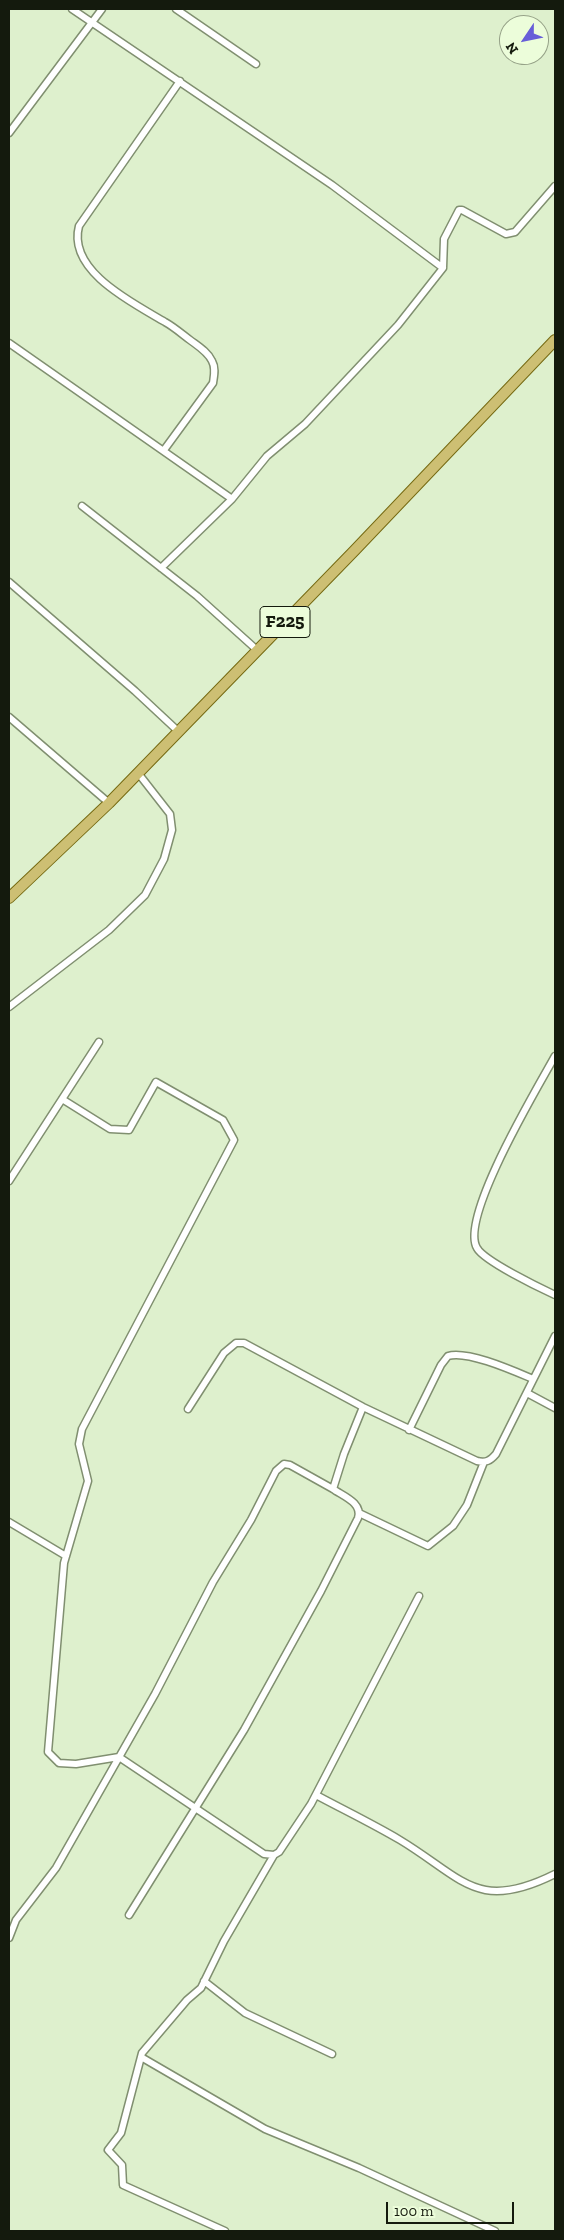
<!DOCTYPE html>
<html>
<head>
<meta charset="utf-8">
<style>
  body { margin:0 }
  #map { position:relative; width:564px; height:2240px; overflow:hidden; background:#def0cd; font-family:"Zilla Slab",serif }
  canvas { display:block }
  .frame { position:absolute; inset:0; border:10px solid #141a0d; pointer-events:none }
  .north { position:absolute; left:499px; top:15px; width:50px; height:50px; box-sizing:border-box; background:#ecfdda; border:1px solid #96a288; border-radius:50%; rotate:236deg; font-size:14px; font-weight:700; line-height:20px; text-align:center; color:#141a0d }
  .north::after { content:''; display:block; margin:auto; width:18px; height:22px; background:#675ed8; clip-path:polygon(50% 0,100% 100%,50% 72%,0 100%) }
  .scale { position:absolute; left:386px; top:2202px; width:128px; height:22px; box-sizing:border-box; border:2px solid #141a0d; border-top:0; padding-left:6px; font-size:15px; line-height:18px; white-space:nowrap; color:#141a0d; -webkit-text-stroke:4px #ecfdda; paint-order:stroke }
</style>
</head>
<body>
<div id="map">
<canvas width="564" height="2240"></canvas>
<div class="frame"></div>
<div class="north">N</div>
<div class="scale">100 m</div>
</div>
<script>
const c = document.querySelector('canvas').getContext('2d');
c.lineJoin = 'round';
function strokePath(path, color, width, dash) {
  c.strokeStyle = color;
  c.lineWidth = width;
  c.lineCap = dash ? 'butt' : 'round';
  c.setLineDash(dash || []);
  c.stroke(path);
}
function label(font, color, halo, rows, align = 'center') {
  c.font = font + ' "Zilla Slab",serif';
  c.lineWidth = 5;
  c.setLineDash([]);
  c.textBaseline = 'middle';
  c.strokeStyle = halo;
  c.fillStyle = color;
  for (const [text, x, y, turn = 0] of rows) {
    c.save();
    c.translate(x, y);
    c.rotate((+turn || 0) * Math.PI / 180);
    c.textAlign = isNaN(turn) ? turn : align;
    if (halo) c.strokeText(text, 0, 0);
    c.fillText(text, 0, 0);
    c.restore();
  }
}
const minor = new Path2D(`
  M72,9L332,185L443,268
  M176,9L256,64
  M9,133L102,9
  M9,343L232,499
  M164,450L213,383C214,376 216,368 212,361C208,352 198,346 190,340C182,334 174,327 165,322C133,303 67,271 79,226L180,81
  M82,506L197,596L257,650
  M161,568L232,499L267,456L305,424L398,325L443,268L444,239L459,210H462L506,234L515,232L555,186
  M9,582L135,691L179,732
  M9,717L109,803
  M9,1007L109,930L145,895L164,859L172,830L170,814L138,773
  M555,1056C538,1087 459,1218 477,1248C484,1261 540,1288 555,1295
  M62,1099L110,1129L129,1130L156,1082L223,1120L234,1140L82,1429L79,1444L88,1481L64,1563L48,1752L59,1763L76,1764L119,1757L264,1854L274,1855L279,1852L311,1804L419,1596
  M9,1181L99,1042
  M527,1393L555,1408
  M188,1409L224,1353L236,1343H244L363,1407L477,1461C486,1463 490,1461 496,1454L555,1336
  M409,1430L441,1365L448,1356C467,1350 514,1371 533,1379
  M359,1513L428,1546L453,1526L467,1505L484,1462
  M9,1522L66,1556
  M316,1795C344,1810 373,1824 400,1840C463,1878 477,1913 555,1874
  M129,1915L244,1730L321,1591L358,1518C363,1503 343,1496 333,1489L344,1454L363,1407
  M9,1938L16,1920L56,1868L155,1694L213,1582L251,1520L276,1471L284,1464L290,1465L333,1489
  M204,1981L245,2013L332,2054
  M141,2057L265,2129L359,2168L495,2231
  M225,2231L123,2185L122,2165L108,2150L121,2133L142,2053L187,2000L201,1988L224,1941L274,1855`);
const primary = new Path2D(`
  M9,898L109,803L355,550L555,340`);
strokePath(minor, '#808f70', 9);
strokePath(primary, '#766a12', 12);
strokePath(minor, '#fff', 6);
strokePath(primary, '#cdbf73', 10);
for (const [x, y, w] of [
  [285,622,50]
]) {
  const box = new Path2D();
  box.roundRect(x - w / 2, y - 15.5, w, 31, 4);
  c.fillStyle = '#ecfdda';
  c.fill(box);
  strokePath(box, '#141a0d', 1);
}
label('bold 18px', '#141a0d', null, [
  ["F225",285,622]
]);
</script>
</body>
</html>
